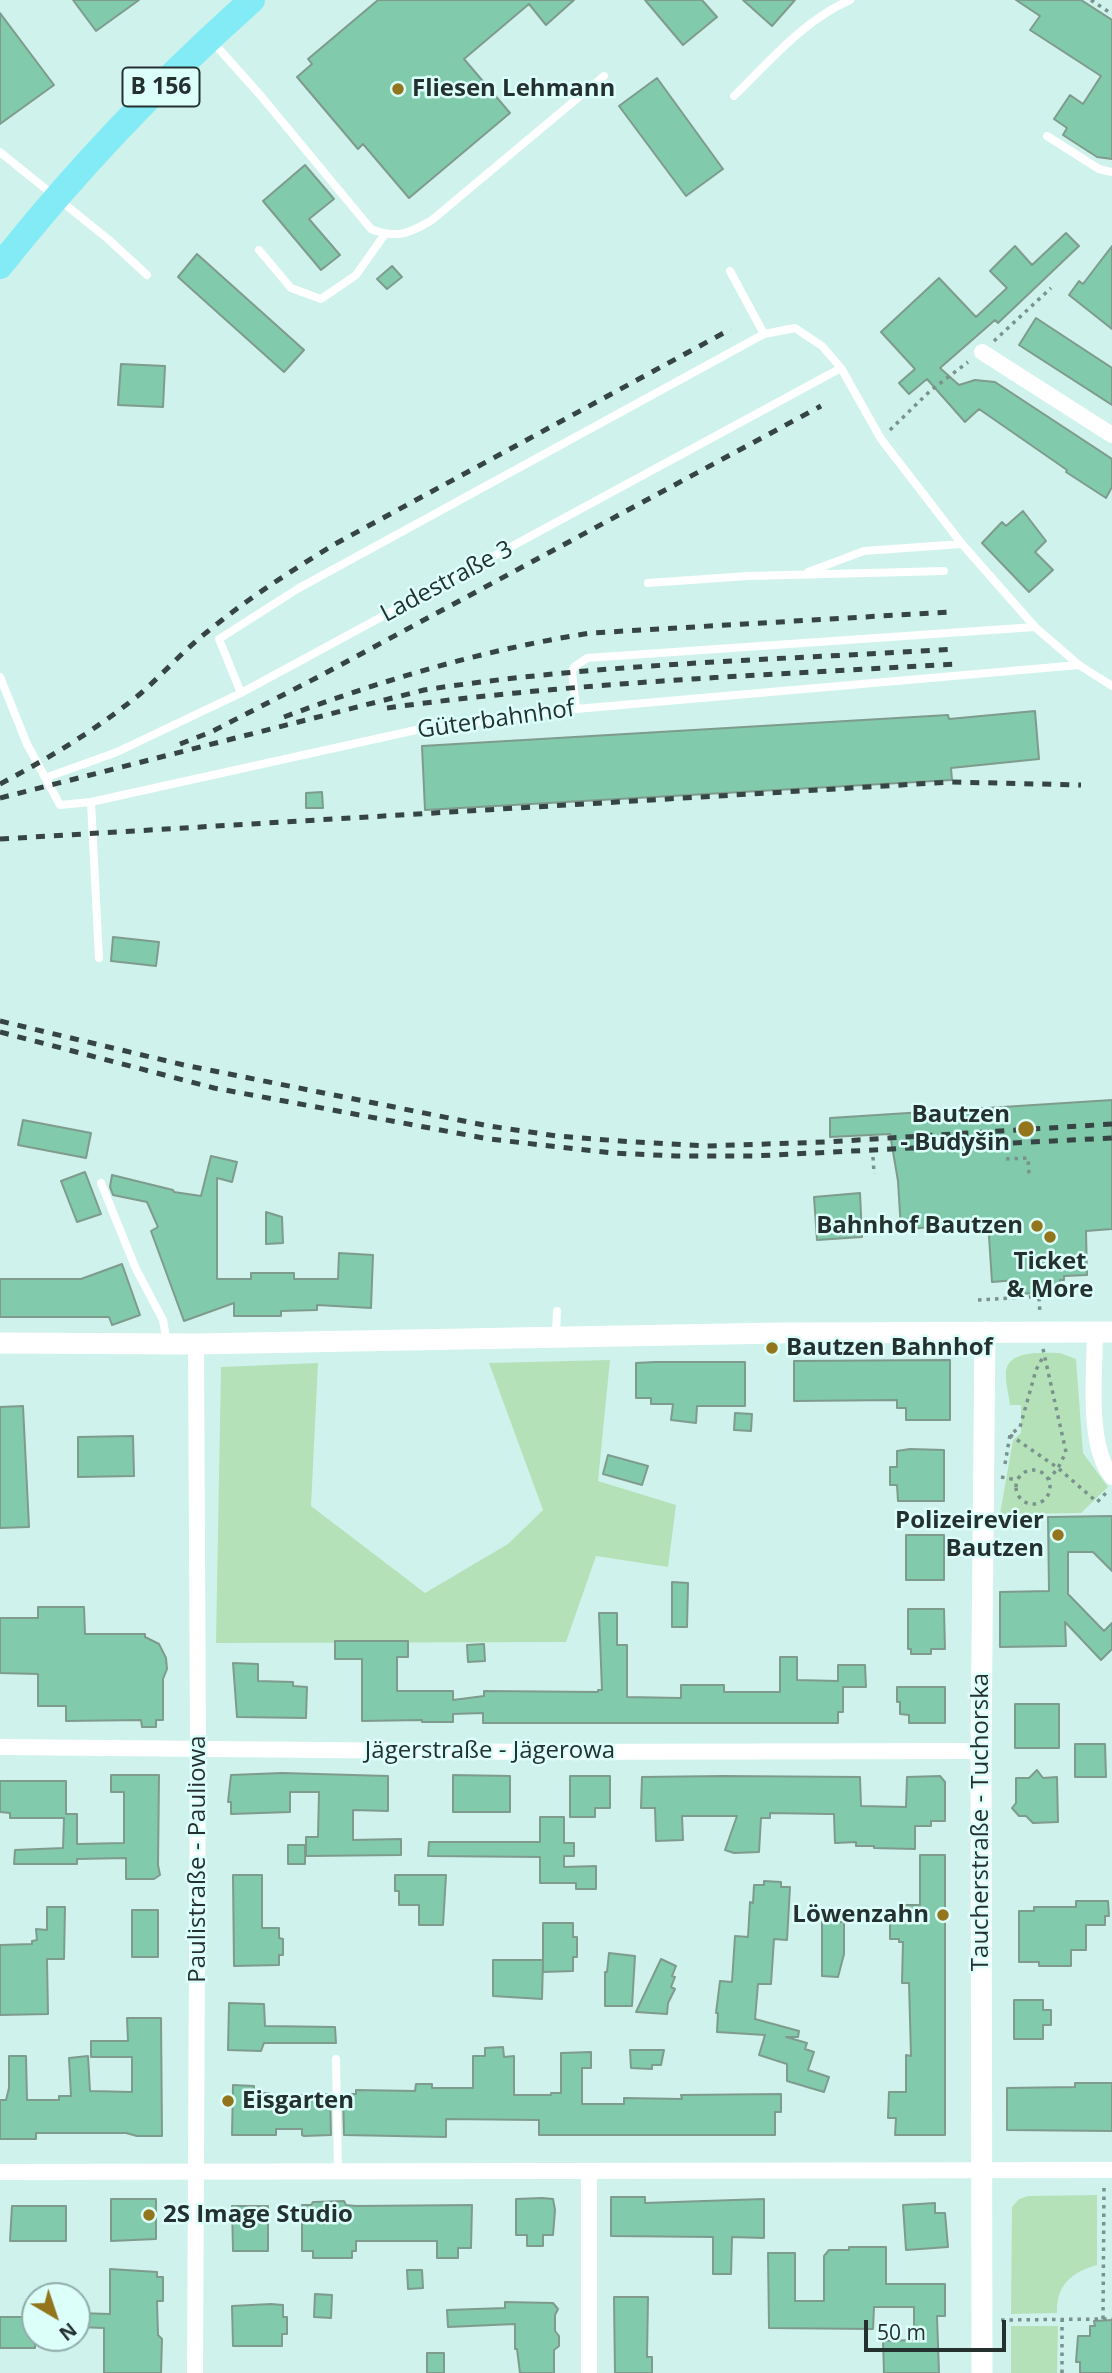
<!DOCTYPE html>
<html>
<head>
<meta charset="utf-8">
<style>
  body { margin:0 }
  #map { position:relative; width:1112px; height:2373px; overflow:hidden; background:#cff2ec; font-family:"Open Sans",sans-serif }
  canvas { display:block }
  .north { position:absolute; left:21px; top:2282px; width:70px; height:70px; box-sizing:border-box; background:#dcfffa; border:2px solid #92ada9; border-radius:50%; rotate:141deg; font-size:19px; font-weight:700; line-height:28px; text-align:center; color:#24312f }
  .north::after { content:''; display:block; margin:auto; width:24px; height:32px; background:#92751c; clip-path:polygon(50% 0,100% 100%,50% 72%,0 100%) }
  .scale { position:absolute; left:864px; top:2320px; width:142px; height:32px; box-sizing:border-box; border:4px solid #24312f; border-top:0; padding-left:9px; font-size:21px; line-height:24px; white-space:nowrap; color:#24312f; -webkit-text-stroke:5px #dcfffa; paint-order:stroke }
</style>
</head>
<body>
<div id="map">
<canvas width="1112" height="2373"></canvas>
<div class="north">N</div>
<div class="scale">50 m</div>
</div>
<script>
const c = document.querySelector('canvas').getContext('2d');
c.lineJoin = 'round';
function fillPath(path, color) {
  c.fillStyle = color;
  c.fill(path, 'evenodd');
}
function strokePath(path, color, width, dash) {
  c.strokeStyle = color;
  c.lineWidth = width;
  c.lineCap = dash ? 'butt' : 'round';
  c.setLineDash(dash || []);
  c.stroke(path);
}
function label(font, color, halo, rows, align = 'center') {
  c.font = font + ' "Open Sans",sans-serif';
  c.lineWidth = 5;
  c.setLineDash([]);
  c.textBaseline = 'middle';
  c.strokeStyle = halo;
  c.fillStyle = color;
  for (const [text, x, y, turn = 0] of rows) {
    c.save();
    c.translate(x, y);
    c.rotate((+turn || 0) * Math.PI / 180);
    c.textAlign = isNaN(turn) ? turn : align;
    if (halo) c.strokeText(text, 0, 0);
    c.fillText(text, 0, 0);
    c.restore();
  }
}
fillPath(new Path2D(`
  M1060,1353L1076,1359L1083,1453L1108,1487L1081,1513L1000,1514L1013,1440L1021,1433V1405H1010C1009,1395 1006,1386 1006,1377C1003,1349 1042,1353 1060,1353Z
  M610,1360L598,1481L676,1505L668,1567L596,1556L566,1642L216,1643L221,1367L318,1363L311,1506L425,1593L508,1544L543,1510L489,1363Z
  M1097,2195V2265C1071,2272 1056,2286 1057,2313L1011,2314L1012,2207L1019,2199L1028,2196Z
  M1011,2326H1058L1057,2373H1011Z`), '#b5e1b8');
const building = new Path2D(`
  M73,0H139L96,31Z
  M378,0H574L546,25L529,4L464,59L510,113L409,198L363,144L358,149L297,77L312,64L308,59Z
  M645,0H702L717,17L683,45Z
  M743,0H795L772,26Z
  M1016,0H1081L1112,20V159L1097,157L1063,135L1067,128L1054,119L1070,95L1083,104L1101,76L1030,30L1040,16Z
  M0,13L54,85L0,124Z
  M657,78L723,169L686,196L619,106Z
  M305,165L334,199L309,219L340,255L321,270L263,201Z
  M1066,233L1079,246L998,323L995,320L940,368L959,385L975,380L995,382L1112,459V487L1106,498L1066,472L1067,470L979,409L965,422L927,379L909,394L899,383L915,369L881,332L939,278L976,317L1007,288L990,271L1015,246L1032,265Z
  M1112,246V329L1069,295L1079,281L1083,284Z
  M197,254L304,350L284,372L178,277Z
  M392,266L402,277L387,289L377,279Z
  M1036,318L1112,368V405L1019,345Z
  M121,364L165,366L163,407L118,405Z
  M1023,511L1046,541L1035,552L1053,570L1029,592L982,543L1002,522L1006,526Z
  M1035,711L1039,759L951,768L952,780L425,810L422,746L948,715L949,719Z
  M322,792L323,808H306V793Z
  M113,937L159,942L156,966L111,961Z
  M1112,1100V1229L1086,1231L1087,1275L1064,1276V1280H1060L1061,1291L1021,1294L1020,1283H1017V1280L992,1282L988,1221L901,1230L898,1181L890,1134L830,1137V1118Z
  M23,1120L91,1133L86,1158L18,1145Z
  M211,1156L237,1162L232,1182L217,1178V1279H251V1273H294V1279H338L339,1253L373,1255L371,1308L317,1305V1310L281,1311V1316H234V1303L184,1321L151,1231L158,1227L147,1202L113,1195L110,1187L112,1175L173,1190L174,1192L201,1196Z
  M85,1172L101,1214L77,1222L61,1181Z
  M860,1193L862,1237L817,1240L814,1197Z
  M266,1212L282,1217L283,1243L266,1244Z
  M122,1264L140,1315L112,1325L109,1317H0V1279H81Z
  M950,1360V1420H906V1408H897V1400L794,1401V1361Z
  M655,1362H745V1406H697L696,1423L671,1420L673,1404H651V1398H636V1363Z
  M23,1406L29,1527L0,1528V1407Z
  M735,1413L752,1414L751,1431L734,1430Z
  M133,1436L134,1476L78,1477V1437Z
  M910,1449L944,1450V1501H898L897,1485H890V1467H897V1451Z
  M608,1455L648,1466L642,1485L603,1474Z
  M1112,1516V1571L1093,1552H1068V1594L1104,1631L1112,1623V1649L1101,1660L1065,1622L1066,1646L1000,1647V1592L1049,1591L1048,1517Z
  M906,1535H944V1580H906Z
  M672,1582L688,1583L687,1627H672Z
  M38,1607H84L85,1634H145V1637L159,1644L166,1658L167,1669L163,1679V1720H156V1727H142L141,1720L66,1721V1706H38V1674L0,1673V1618H38Z
  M908,1609H944L945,1649H931V1654H911V1649H908Z
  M599,1613H617V1645H627V1697L681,1698V1685H724V1692H780V1657H797V1680L838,1681V1665H865L866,1687H843V1712H838V1723H483V1713L453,1714V1722H422V1720L362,1721V1659H335V1641H408V1657H397V1691H453V1700L484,1696V1691L598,1692V1690H602Z
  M484,1644L485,1661L468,1662L467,1645Z
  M233,1663L258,1664V1681L293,1682V1686L307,1687L306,1718L237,1717Z
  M897,1687H945V1723H909V1715L900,1714V1702H897Z
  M1015,1704H1059V1748H1015Z
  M1075,1744H1105L1106,1777H1075Z
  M1037,1770L1043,1778L1057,1777L1058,1822L1033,1823L1026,1816H1019L1012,1808L1016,1803V1778H1029Z
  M282,1773L388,1776V1811L353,1810V1840L401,1839V1855L306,1856V1837H318L319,1792H290V1812L231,1814V1802H228L231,1775Z
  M111,1775H159L158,1865L160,1875L154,1879H126V1858L77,1859V1864H14L15,1850L63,1848L64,1818H10V1813L0,1812V1781H66V1814H77V1844L124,1843V1792H111Z
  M453,1775L510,1776V1812H453Z
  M570,1776H610V1808H595V1817H570Z
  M723,1776L860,1777L861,1806L906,1807L907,1777L940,1776L945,1782V1821H931V1826H915V1849L874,1848V1846H856V1842L835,1843L834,1814H828L770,1813V1818H761L759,1852L734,1853L725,1850L737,1816H682L683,1840L656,1841L655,1808H641L642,1777Z
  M540,1817H564V1843H574V1856H564V1867L596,1866V1889H576V1883H540V1857L428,1856L429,1842H540Z
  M288,1845H305V1864H288Z
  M920,1855H945V2135H895L896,2118H888L889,2092H906V2055L911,2056L909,1983H902L903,1942H899V1939H890V1923H895V1911H905V1905H920Z
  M233,1875H262V1928H279V1938L283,1939V1955H279V1965L234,1966Z
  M395,1875H446L443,1925H419V1905H399V1891H395Z
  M764,1881L781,1882V1887H790L787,1940L774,1939L771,1984H758L755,2019L799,2031L798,2037H786L807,2043L805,2049L814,2052L808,2070L829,2077L824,2092L787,2081V2064L759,2055L765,2035L717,2032L718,2013H716L720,1981L732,1982L735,1936L748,1937L750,1902L753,1903L754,1885H764Z
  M1076,1901H1108L1109,1916H1105V1925H1086V1950H1071V1966H1039V1962H1019V1911H1034V1907H1076Z
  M47,1907H65L64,1959H47L48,2014L0,2015V1945L32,1944V1941L37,1940L36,1929L47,1930Z
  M132,1910H158V1957H132Z
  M822,1922H844V1954L838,1977L822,1976Z
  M543,1923H573V1937H577V1957H573V1971L543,1972V1961L542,1999L493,1996V1960H543Z
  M609,1953L635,1956L632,2006H605V1972H607Z
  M661,1959L676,1966L672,1976L675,1977L671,1987L675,1989L668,2003L667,2014L636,2012Z
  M1014,2000H1043V2010H1051V2025H1043V2039H1014Z
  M229,2003L264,2004L265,2026L335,2027L336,2043H264L261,2051L228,2050Z
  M127,2018H161L162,2136H137L126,2133H36V2139H0V2100H6L9,2088V2056H26L27,2100H59V2096H71L69,2058L88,2056L90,2091L132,2092V2057H91V2041H128Z
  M503,2047L504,2057L514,2056V2095H551V2093H561V2053L591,2052V2068H582V2104H624V2098L682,2099L681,2095L781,2094V2112H775V2135H539V2120L446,2119V2137L344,2135L343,2094H356V2090L415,2091L416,2084H432V2088H473V2056H485V2048Z
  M630,2050H664L661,2065H652V2069L631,2068Z
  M1075,2083H1112V2131L1007,2130V2088L1075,2087Z
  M233,2085L254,2086V2093H269V2096L330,2094L331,2135L304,2136L302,2135V2129H276V2135H232Z
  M611,2197H645V2203L764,2199V2238L732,2237L731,2274H713V2237L611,2236Z
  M542,2198L553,2199L555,2210L553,2235H543V2246H527V2235H516V2199Z
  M111,2199H156V2239L111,2241Z
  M344,2201L346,2205L356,2206L472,2205L471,2248H458V2258H437V2241H356V2251H352V2258H313V2251H302V2205H311L313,2202Z
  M935,2203V2213H945L948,2247L906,2250L903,2205Z
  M12,2206H66V2241H10Z
  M232,2206H268V2251H233Z
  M849,2247H886V2284H945V2316H937L939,2373H884L883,2341L914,2340V2307H874L873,2329L769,2328L768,2253H795V2301H824V2256L829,2250H849Z
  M110,2269L157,2272V2277H163V2301H157L158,2335L162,2339L161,2373H104V2328L78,2327V2313L110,2314Z
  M407,2270H422L423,2288L408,2289Z
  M315,2294L332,2295L331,2318L314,2317Z
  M614,2297H648L647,2357H652V2373H615Z
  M505,2302L553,2303L558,2309L555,2315V2331L559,2336V2346L554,2350V2373H520L517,2349H515V2324L448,2327L447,2310L505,2308Z
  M271,2304L283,2305V2317H287V2334H282V2346H233L232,2306Z
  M0,2317H35V2348H0Z
  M1112,2320V2373H1080V2362H1076L1078,2336H1090V2326H1095L1094,2321Z
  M427,2353H444V2373H427Z`);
fillPath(building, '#82caac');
strokePath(building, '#7f9b8e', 2);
strokePath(new Path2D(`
  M1091,0L1112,14
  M994,341L1051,288
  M890,430L930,391L968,362
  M985,1117L1005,1116
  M873,1157L874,1174
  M1006,1159L1028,1158L1029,1175
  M1038,1281L1040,1314
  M978,1300L1082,1294
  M1043,1349L1066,1452L1058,1468L1049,1479
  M1010,1435L1058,1468L1097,1502L1107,1492
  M1005,1464L1010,1435L1020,1427L1036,1370L1043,1357
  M1016 1487a17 17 0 1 1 34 0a17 17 0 1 1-34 0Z
  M1001,1477L1017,1480
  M1103,2319H1112
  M1001,2320L1103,2319L1104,2187
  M1062,2373V2319`), '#7a928e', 3.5, [3.5, 5]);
strokePath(new Path2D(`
  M211,40L261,96L371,229C396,239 409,234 432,220L604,76
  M734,96C769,62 804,20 850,0
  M1047,136L1099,169L1112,172
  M0,152L108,239L147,275
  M259,250L291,288L321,299L356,275L385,234
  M730,271L764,334
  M808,572L864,551L962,544
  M648,583L748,576L944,571
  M0,677L27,744L60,805L91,802L416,730L576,709L1079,665L1112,686
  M241,693L219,639L299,588L764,334L795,328L822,346L841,368L881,439L962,544L1035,627L1079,665
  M576,709L572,672L574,667L587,658L1035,627
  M45,778L117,752L241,693L841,368
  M91,802L99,958
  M101,1183L136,1269L163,1320L167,1343
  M556,1336L557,1311
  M336,2059L338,2171`), '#fff', 8);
strokePath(new Path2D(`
  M982,352L1112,435
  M1095,1332C1095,1372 1086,1445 1112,1477
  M0,1747L534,1752L981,1751
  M589,2171V2373
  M0,2172L1112,2170
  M195,2373L198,1748L196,1344`), '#fff', 16);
strokePath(new Path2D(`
  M0,1343L196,1344L780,1333L1112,1332
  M982,2373L981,1751L985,1332`), '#fff', 21);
strokePath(new Path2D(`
  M0,266C76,170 161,81 252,0`), '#83ebf5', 26);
strokePath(new Path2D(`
  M387,708C576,682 767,675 957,664
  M284,717C383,680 486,649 591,633L949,612
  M180,744L211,732L320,676L821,406
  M0,784C49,758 96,730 140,694C163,674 183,651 207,632C247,599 291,571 335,544L731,329
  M0,798L424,690C599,663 779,660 956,649
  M0,839L951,782L1081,785
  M0,1021L184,1065L489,1126L557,1136L620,1141L707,1146L826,1142L1112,1124
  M0,1032L214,1088L489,1139L613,1153L676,1156H753L1112,1138`), '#364543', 5, [9, 9]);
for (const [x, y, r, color] of [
  [398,89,7,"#92751c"],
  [1026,1129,9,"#92751c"],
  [1037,1226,7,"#92751c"],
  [1050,1237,7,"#92751c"],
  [772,1348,7,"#92751c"],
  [1058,1535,7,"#92751c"],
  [943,1915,7,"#92751c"],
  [228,2101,7,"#92751c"],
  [149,2215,7,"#92751c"]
]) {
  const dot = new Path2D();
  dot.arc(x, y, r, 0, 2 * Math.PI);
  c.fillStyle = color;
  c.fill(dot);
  strokePath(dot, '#dcfffa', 2.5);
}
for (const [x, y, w] of [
  [161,87,77]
]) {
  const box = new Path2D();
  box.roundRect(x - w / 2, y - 19.5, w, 39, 5);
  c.fillStyle = '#dcfffa';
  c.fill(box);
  strokePath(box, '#24312f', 2);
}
label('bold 23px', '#24312f', null, [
  ["B 156",161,87]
]);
label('bold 24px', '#24312f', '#dcfffa', [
  ["Fliesen Lehmann",412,89],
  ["Bautzen",1010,1115,"right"],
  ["- Budyšin",1010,1143,"right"],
  ["Bahnhof Bautzen",1023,1226,"right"],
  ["Ticket",1050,1262,"center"],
  ["& More",1050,1290,"center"],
  ["Bautzen Bahnhof",786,1348],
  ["Polizeirevier",1044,1521,"right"],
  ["Bautzen",1044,1549,"right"],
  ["Löwenzahn",929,1915,"right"],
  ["Eisgarten",242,2101],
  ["2S Image Studio",163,2215]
], 'left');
label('24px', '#24312f', '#dcfffa', [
  ["Ladestraße 3",447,582,-28],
  ["Güterbahnhof",496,720,-8],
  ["Jägerstraße - Jägerowa",490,1751],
  ["Taucherstraße - Tuchorska",981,1822,-90],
  ["Paulistraße - Pauliowa",198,1859,-90]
]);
</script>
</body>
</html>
